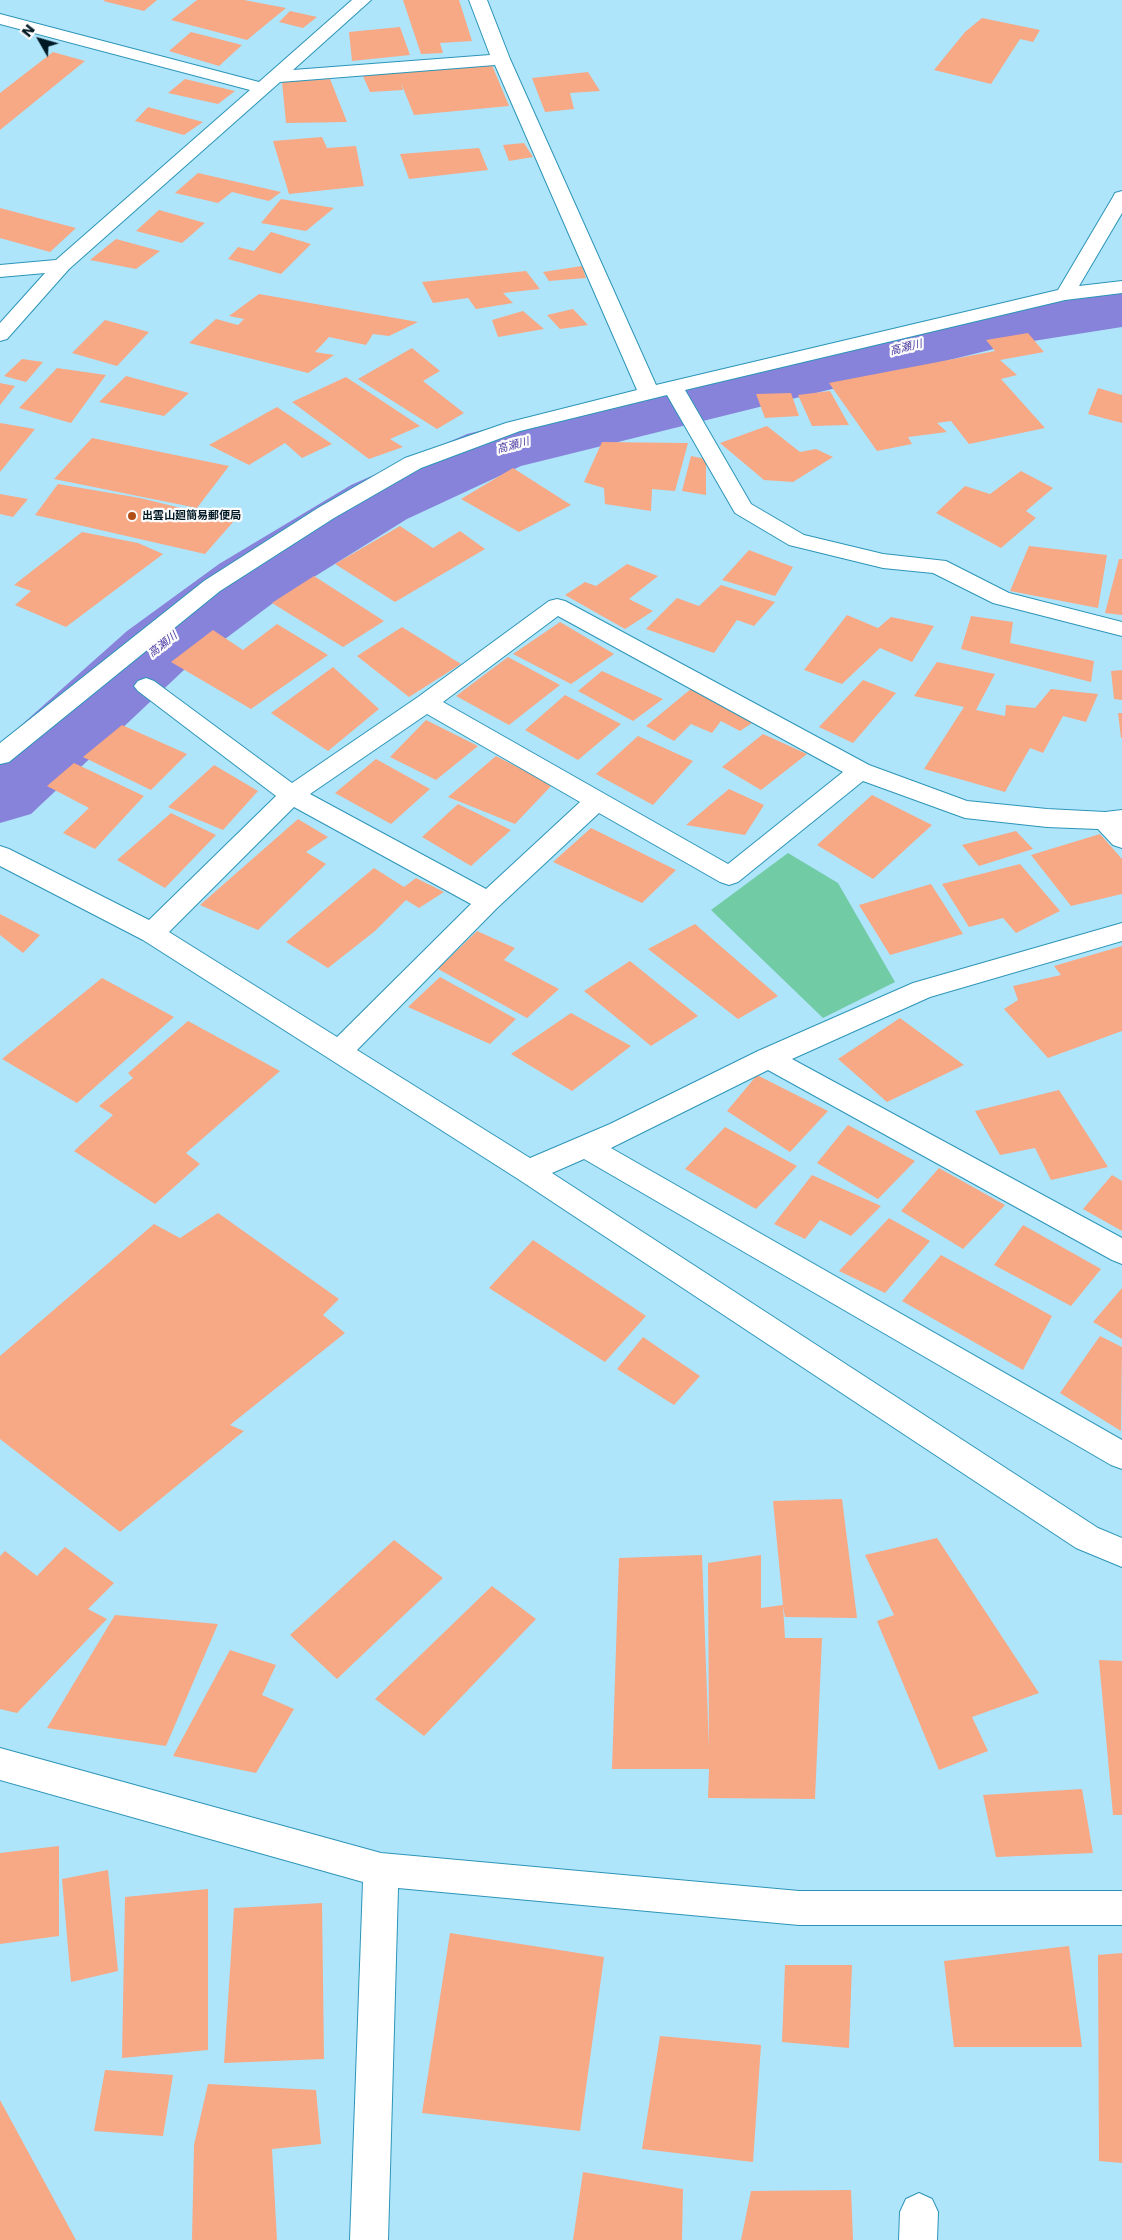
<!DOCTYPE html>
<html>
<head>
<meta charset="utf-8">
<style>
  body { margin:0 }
  #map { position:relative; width:1122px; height:2240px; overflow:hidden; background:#afe5fb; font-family:"DejaVu Sans",sans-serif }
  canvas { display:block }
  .north { position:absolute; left:15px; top:15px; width:50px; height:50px; -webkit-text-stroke:4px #fcfcfc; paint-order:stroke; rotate:308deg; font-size:14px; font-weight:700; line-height:20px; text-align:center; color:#001924 }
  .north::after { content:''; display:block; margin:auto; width:18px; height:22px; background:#001924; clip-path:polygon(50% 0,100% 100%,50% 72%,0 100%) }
</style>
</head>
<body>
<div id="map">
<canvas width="1122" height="2240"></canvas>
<div class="north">N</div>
</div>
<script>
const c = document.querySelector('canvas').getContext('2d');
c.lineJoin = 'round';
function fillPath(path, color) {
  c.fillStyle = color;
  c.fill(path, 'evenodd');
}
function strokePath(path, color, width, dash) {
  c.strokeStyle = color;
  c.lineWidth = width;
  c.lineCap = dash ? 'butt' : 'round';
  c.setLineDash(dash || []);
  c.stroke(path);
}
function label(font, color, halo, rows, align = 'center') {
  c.font = font + ' "DejaVu Sans","Noto Sans JP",sans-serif';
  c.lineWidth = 4.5;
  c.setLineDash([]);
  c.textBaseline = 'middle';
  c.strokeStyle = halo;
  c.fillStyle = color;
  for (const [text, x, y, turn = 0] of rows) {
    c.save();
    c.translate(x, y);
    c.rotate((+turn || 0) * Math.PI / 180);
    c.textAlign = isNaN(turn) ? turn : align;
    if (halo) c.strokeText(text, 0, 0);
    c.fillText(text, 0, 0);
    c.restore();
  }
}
fillPath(new Path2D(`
  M788,853L838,883L895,982L823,1018L711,910Z`), '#71cba5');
fillPath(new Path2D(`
  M1122,285V327L1014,344L521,466L407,519L277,600L185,669L31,814L0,823V744L127,631L219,564L351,485L467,434L1014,300Z`), '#8883da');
fillPath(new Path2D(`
  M105,0H157L144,11L103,1Z
  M197,0H244L286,8L247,40L171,20Z
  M403,0H459L472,41L440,43L443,53L421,54Z
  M290,11L317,17L303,28L279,22Z
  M982,18L1040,30L1033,42L1020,39L991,84L934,70L965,32Z
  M400,27L410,55L352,61L349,32Z
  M191,32L242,45L219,66L169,51Z
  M53,52L85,61L0,130V93Z
  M492,65L509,106L414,115L401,83L403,90L370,92L363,76Z
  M588,72L600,91L570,93L574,109L545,112L532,78Z
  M185,79L235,91L218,104L168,93Z
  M330,79L347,122L286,123L282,82Z
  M148,107L203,122L184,135L135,121Z
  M322,137L327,148L356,146L364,186L289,194L273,141Z
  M524,143L533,157L509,161L503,145Z
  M479,148L488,170L409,179L400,154Z
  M198,173L281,192L269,201L232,192L218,203L175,193Z
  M281,199L334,208L306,231L261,223Z
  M0,208L76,228L50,252L0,238Z
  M159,210L205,223L182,243L136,231Z
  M271,232L311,244L281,274L228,259L238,247L254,251Z
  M116,239L160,251L136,269L90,260Z
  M582,266L586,278L549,281L543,272Z
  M526,271L540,289L503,293L513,303L476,309L468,298L433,303L422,282Z
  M259,294L418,322L389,336L373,334L366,345L329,337L315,352L334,355L308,373L189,343L216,319L238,325L244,319L229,316Z
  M573,309L588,325L560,329L547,315Z
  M523,311L544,329L498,337L492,320Z
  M105,320L149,332L117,366L72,353Z
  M1028,333L1044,352L1000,360L1017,375L1001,379L1045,428L969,444L951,421L937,423L947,432L908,437L912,444L877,451L829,383L995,351L986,340Z
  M412,348L440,371L423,381L464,413L437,429L358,379Z
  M22,359L43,362L26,382L4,376Z
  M57,368L106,375L71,423L19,408Z
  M126,376L189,393L164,416L99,402Z
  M346,377L420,426L390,439L403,447L369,459L292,402Z
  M0,383L15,386L0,405Z
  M1098,388L1122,395V423L1088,414Z
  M830,391L849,425L812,426L798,395Z
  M791,393L799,416L765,418L756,394Z
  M277,407L332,444L302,458L285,443L249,465L209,445Z
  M0,423L35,429L0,472Z
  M767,426L800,452L816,449L833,457L793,482L764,480L720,443Z
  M92,438L229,466L197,508L54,479Z
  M602,442L688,443L675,491L652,489L651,511L605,504L604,488L584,482Z
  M691,456L706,459V495L682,491Z
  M513,468L571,505L519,532L461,499Z
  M1021,471L1053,488L1026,511L1036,518L1001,548L936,513L965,486L990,494Z
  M58,484L140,498L234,521L205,554L35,515Z
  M0,494L28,499L13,517L0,514Z
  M400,526L433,548L460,531L485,549L395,602L335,564Z
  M82,532L138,543L163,554L66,627L15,605L31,591L14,585Z
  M1029,546L1107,555L1098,608L1010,591Z
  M749,550L793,567L775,596L722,580Z
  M1119,559H1122V615L1105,613Z
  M627,564L658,576L629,599L653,611L625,629L565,595L585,582L596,586Z
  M314,576L384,621L343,647L272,603Z
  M721,585L775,602L754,626L737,620L714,653L646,629L677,598L699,606Z
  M847,615L878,628L891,617L934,626L912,662L880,648L842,684L804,670Z
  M971,616L1013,622L1010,643L1094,661L1091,682L961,649Z
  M560,622L614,654L571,684L513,654Z
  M277,624L328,655L251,709L171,662L213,630L243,650Z
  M402,627L461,664L409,697L357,656Z
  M508,657L560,685L509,725L456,696Z
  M937,662L995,674L976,710L1005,716L1006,705L1035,708L1051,689L1098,694L1086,722L1063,716L1043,753L1030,748L1005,792L924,769L964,707L914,696Z
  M333,667L379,709L328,751L271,713Z
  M1122,670V700L1114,699L1111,671Z
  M602,671L663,699L633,721L578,691Z
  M863,680L896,693L853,743L819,727Z
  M692,688L755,721L740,731L721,721L712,733L691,724L674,741L646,726Z
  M565,695L621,724L578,760L525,730Z
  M1118,713H1122V738H1121Z
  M426,720L478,746L436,780L390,757Z
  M122,725L187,754L151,790L83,757Z
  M763,734L807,754L761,790L722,767Z
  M638,736L693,761L653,805L596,774Z
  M496,756L552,785L515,824L448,797Z
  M376,759L430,789L391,824L335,793Z
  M74,763L144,796L95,849L63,833L89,808L47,786Z
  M214,765L258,791L223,830L168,807Z
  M729,789L764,805L745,835L686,825Z
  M872,795L932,825L873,879L817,845Z
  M458,804L511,830L471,866L422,837Z
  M171,813L216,835L165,888L117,860Z
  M298,819L328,837L306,852L326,864L258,930L200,905Z
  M591,828L676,870L642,903L553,862Z
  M1016,831L1033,849L979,866L962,845Z
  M1100,834L1122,859V894L1071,906L1031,855Z
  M1020,864L1060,911L1016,933L1003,918L969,927L942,884Z
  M374,868L404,887L416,878L444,892L419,908L406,900L375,931L328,968L286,942Z
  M931,884L963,934L890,955L859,905Z
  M0,914L40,935L23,953L0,935Z
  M695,924L778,996L738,1019L648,949Z
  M477,931L515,948L504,960L559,989L527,1018L438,969Z
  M1122,946V1031L1048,1058L1004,1009L1018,1000L1013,986L1061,975L1054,966Z
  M630,961L698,1016L651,1046L584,991Z
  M440,977L516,1019L490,1044L408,1007Z
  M102,978L174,1017L77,1103L2,1059Z
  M571,1013L631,1046L572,1091L511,1054Z
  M900,1018L964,1065L887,1102L838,1059Z
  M188,1021L280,1071L186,1153L200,1164L155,1204L74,1151L113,1115L99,1106L133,1078L128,1073Z
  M757,1075L828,1111L790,1152L727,1111Z
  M1059,1090L1108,1167L1051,1180L1035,1148L1000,1155L975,1111Z
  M848,1125L915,1161L878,1199L817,1163Z
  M725,1127L797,1166L756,1209L685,1169Z
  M939,1168L1005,1205L963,1249L901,1211Z
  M812,1175L881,1206L851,1236L820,1220L805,1239L774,1224Z
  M1112,1175L1122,1181V1231L1083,1209Z
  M218,1213L339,1299L323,1315L345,1333L230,1425L244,1431L120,1532L0,1439V1356L154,1224L180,1238Z
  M889,1218L930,1241L885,1293L839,1271Z
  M1023,1225L1101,1269L1071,1306L994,1265Z
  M533,1240L646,1316L605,1362L489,1288Z
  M941,1255L1052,1316L1023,1370L902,1301Z
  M1122,1288V1339L1093,1322Z
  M1100,1336L1122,1347L1121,1431L1060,1393Z
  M643,1337L700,1376L674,1405L617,1369Z
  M842,1499L857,1618L785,1617L783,1606L785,1638H822L815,1799L708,1798L709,1769H612L619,1558L702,1555L709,1749L708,1563L761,1555V1608L783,1605L773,1501Z
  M937,1538L1039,1693L972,1717L988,1751L939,1770L877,1621L894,1615L865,1555Z
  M394,1540L443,1578L337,1679L290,1635Z
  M65,1547L114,1583L88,1609L107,1619L17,1713L0,1709V1556L5,1551L37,1576Z
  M492,1586L536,1619L424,1736L375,1699Z
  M115,1615L218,1624L166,1746L47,1728Z
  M230,1650L276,1665L262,1695L294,1709L256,1773L173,1756Z
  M1099,1660L1122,1661V1815H1113Z
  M1082,1789L1093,1853L996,1857L983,1795Z
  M59,1846V1936L0,1944V1853Z
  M108,1870L118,1971L71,1982L62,1879Z
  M208,1889V2050L122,2058L125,1897Z
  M322,1903L324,2059L224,2063L234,1908Z
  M450,1933L604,1957L580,2131L422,2113Z
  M1069,1946L1082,2047H954L944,1961Z
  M1122,1953V2163L1099,2161L1098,1955Z
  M785,1965H852L849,2048L782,2042Z
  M660,2036L761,2045L753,2162L642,2149Z
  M105,2070L173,2075L163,2136L94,2131Z
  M208,2084L316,2090L321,2144L272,2149L277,2240H192L194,2145Z
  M0,2100L76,2240H0Z
  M583,2172L683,2189L682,2240H573Z
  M851,2190L853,2240H741L751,2191Z`), '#f7a885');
const minor = new Path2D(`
  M352,0H371L293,70L490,55L469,0H487L510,59L656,385L1058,290L1113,197L1115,193L1122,191V213L1079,286L1122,281V293L1065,300L685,390L751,504L804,535L883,554L946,561L1009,593L1122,622V636L993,603L933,573L883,568L789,545L735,513L667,395L520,431L421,468L334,518L220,591L9,762L0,764V743L204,581L318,508L405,458L506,423L637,390L495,65L280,82L69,269L7,339L0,341V323L45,273L0,277V265L56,260L250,90L0,24V14L259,82Z
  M557,599L565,601L869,765L967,801L1047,809L1105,812L1122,810V848L1113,845L1098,829L1047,827L965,818L863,781L738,882L729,885L720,882L599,813L497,908L357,1050L530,1158L610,1124L758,1051L913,983L1122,923V941L930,997L792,1059L1122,1238V1264L1112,1260L768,1070L611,1148L1122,1440V1469L1111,1465L584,1159L552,1173L1098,1528L1122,1538V1567L1076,1548L518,1179L143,940L0,866V846L9,849L149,920L276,796L138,691L134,686L138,681L146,678L154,681L292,783L418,697L549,601ZM558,616L843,772L728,864L443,702ZM427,714L580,802L486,889L310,794ZM294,807L471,904L337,1037L169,932Z
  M0,1748L381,1853L799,1891H1122V1925H799L398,1888L388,2240H350L363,1882L0,1780Z
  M919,2193L932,2199L938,2212L937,2240H899L900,2212L906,2199Z`);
strokePath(minor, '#2c95b7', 2);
fillPath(minor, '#fff');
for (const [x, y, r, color] of [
  [132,516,5,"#b14e17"]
]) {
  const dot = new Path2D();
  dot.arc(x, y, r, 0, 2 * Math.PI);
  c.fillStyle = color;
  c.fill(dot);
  strokePath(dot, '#fcfcfc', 2);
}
label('italic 11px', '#4d3ea3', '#fcfcfc', [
  ["高瀬川",906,348,-14],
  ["高瀬川",513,446,-15],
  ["高瀬川",163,645,-38]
]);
label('bold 11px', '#001924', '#fcfcfc', [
  ["出雲山廻簡易郵便局",142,516]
], 'left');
</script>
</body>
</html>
